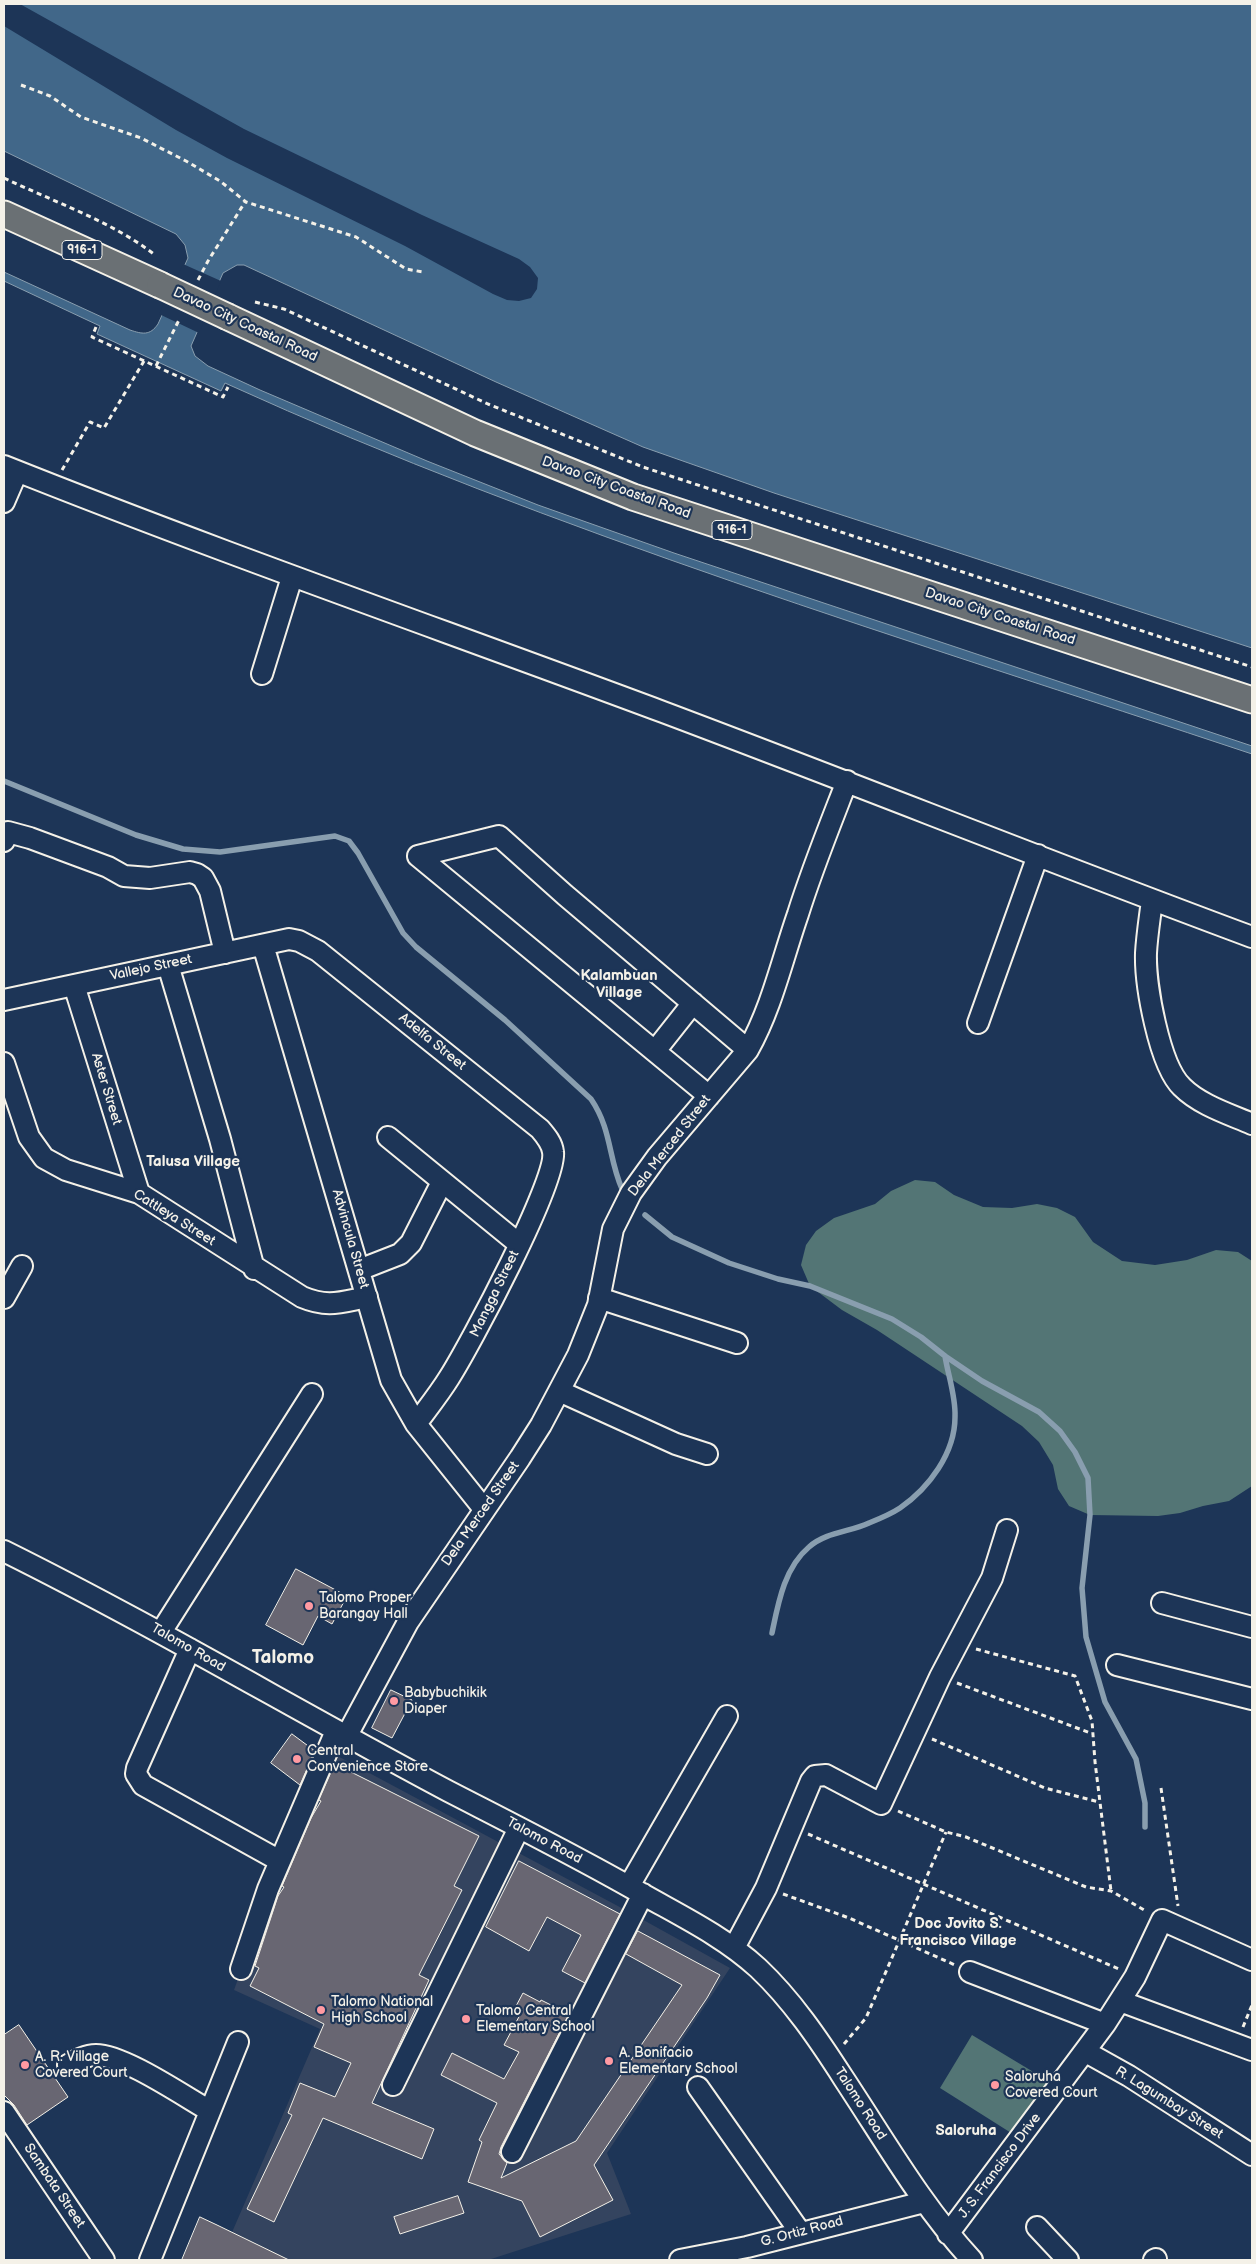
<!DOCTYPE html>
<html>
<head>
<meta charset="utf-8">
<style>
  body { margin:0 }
  #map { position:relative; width:1256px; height:2264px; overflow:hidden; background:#1d3557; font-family:"Balsamiq Sans",sans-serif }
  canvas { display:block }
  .frame { position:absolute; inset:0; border:5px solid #f4f1e8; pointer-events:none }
</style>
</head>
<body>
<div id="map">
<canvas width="1256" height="2264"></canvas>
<div class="frame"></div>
</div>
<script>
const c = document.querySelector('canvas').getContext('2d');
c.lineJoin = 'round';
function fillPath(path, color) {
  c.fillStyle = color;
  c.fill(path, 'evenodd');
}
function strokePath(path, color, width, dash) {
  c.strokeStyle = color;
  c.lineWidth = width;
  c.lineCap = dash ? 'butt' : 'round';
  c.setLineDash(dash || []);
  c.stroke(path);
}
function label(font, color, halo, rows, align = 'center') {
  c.font = font + ' "Balsamiq Sans",sans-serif';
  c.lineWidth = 4.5;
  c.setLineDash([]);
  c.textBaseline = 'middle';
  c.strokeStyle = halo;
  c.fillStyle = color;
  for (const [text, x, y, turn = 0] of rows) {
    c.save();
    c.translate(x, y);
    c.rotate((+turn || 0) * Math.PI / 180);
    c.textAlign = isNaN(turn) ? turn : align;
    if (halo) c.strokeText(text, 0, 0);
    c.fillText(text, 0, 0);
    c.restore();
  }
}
fillPath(new Path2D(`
  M332,1753L629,1912L730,1968L607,2153L631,2214L488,2260H220L320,2029L234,1990L280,1863Z`), '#34445f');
fillPath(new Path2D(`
  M915,1180L935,1182L954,1195L983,1207L1012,1208L1037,1204L1057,1208L1075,1217L1093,1242L1122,1261L1155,1265L1187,1260L1216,1250L1238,1252L1252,1261V1486L1229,1501L1203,1506L1180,1513L1158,1516L1090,1515L1069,1506L1058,1489L1053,1465L1039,1442L1022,1426L877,1330L842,1310L810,1286L801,1265L806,1245L816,1231L834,1218L875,1204L891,1191Z
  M972,2035L1050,2082L1016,2136L940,2088Z`), '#537575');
const water = new Path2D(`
  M4,4H1252V648L774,493L643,447L496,382L244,265H237L223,273L191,346L195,356L208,366L260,390L427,461L538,505L674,553L1252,746V754C907,639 557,534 225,383L221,391L97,334L100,326L4,281V272L130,330C142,334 150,336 158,324L188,258L185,245L176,234L4,151Z`);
fillPath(water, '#416789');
strokePath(water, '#899eaf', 1);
fillPath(new Path2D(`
  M4,4H20L244,129L422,215L519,259L530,267L538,278L537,289L531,298L519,301L507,300L493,294L405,246L227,158L176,130L4,26Z
  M183,264L221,281L199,333L159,314Z`), '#1d3557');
strokePath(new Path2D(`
  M4,781L136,835L183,849L220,852L335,836L349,841L358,853L403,933L416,947L505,1020L591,1099C612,1130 608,1157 622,1189
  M645,1215L672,1237L729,1263L778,1279L810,1286L892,1319L921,1337L945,1356L982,1381L1039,1412L1060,1431L1075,1452L1088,1478L1090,1515L1082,1588L1086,1637L1105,1702L1136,1759L1145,1803V1827
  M772,1633C778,1604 784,1568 809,1547C826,1532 850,1532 869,1523C879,1519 891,1514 900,1508C929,1488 955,1453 955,1417C956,1397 948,1375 945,1356`), '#899eaf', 5.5);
const building = new Path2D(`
  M296,1569L347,1596L332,1624L318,1616L303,1645L266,1625Z
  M391,1690L412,1700L392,1738L372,1728Z
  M292,1734L315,1751L300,1785L271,1763Z
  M335,1764L479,1836L454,1886L462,1890L419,1975L429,1980L372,2103L434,2129L422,2159L323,2118L274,2222L247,2209L292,2115L288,2113L300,2083L335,2097L351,2063L314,2047L324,2024L250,1986L259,1968L255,1966L278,1896L284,1887L282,1886L311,1818L321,1801L319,1800Z
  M519,1861L620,1914L585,1983L562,1971L581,1935L547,1917L529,1951L486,1927Z
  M638,1931L720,1975L707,1998L594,2165L613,2200L540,2237L522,2201L468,2182L482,2142L479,2140L497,2103L441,2075L452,2053L504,2079L519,2052L504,2045L522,2011L515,2008L523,1993L540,2002L541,2000L569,2014L501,2147L499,2154L507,2163L501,2178L576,2141L682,1985L626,1954Z
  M19,2025L68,2097L27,2125L14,2105L4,2095V2035Z
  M458,2196L464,2213L400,2234L394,2217Z
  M200,2217L217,2225L289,2260H182Z`);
fillPath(building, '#686672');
strokePath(building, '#f4f1e8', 1);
const minor = new Path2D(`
  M4,466C222,553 443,630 663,712C860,786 1055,864 1252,937
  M4,502L17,472
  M262,674L292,577
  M4,841L8,832L30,838L108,867L124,876L150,878L190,872L197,874L203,878L210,891L225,953
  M418,856L499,836L565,895L748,1050
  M418,856L709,1096
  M1152,900C1150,917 1147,935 1146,953C1145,984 1159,1065 1182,1087C1200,1105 1229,1114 1252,1124
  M263,945L391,1380L416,1424L484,1509
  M168,965L220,1139L254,1269
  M74,985L139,1193
  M4,1000L289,939L299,941L318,951L540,1129C546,1136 552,1143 553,1152C558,1180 469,1347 449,1378C439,1394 427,1409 416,1424
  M978,1023L1038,855
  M655,1051L693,1003
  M4,1063L29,1137L44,1158L66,1170L139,1193L302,1297C328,1308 341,1302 367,1297
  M388,1137L519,1244
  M359,1270L400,1254L411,1243L442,1182
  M4,1298L22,1266
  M599,1298L737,1343
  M559,1391L676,1444L707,1454
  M4,1551C155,1626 299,1712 448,1791C514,1825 580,1858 644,1895C683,1917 724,1937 758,1968C792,2000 819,2040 844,2079C885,2141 922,2206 972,2260
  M1162,1603L1252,1627
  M161,1632L312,1394
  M190,1649L137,1768L136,1774L143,1785L280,1861
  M1117,1665L1252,1699
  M346,1737L408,1622L520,1458L541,1425L559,1391L578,1355L598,1305L613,1229L631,1193L657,1157L748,1050C772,1007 782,960 798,914C812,869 830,825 847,781
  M629,1886L727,1716
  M734,1948L766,1888L811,1781L815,1776L826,1775L881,1804L940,1677L992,1578L1007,1530
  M241,1969L268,1889L336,1731
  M970,1972L1105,2024
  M1120,2001L1252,2050
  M1086,2052L1129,2076L1252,2155
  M68,2065C77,2060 86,2055 96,2055C124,2055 185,2097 210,2111
  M393,2085L519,1828
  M698,2087L800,2232
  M4,2112L104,2260
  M512,2152L643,1894
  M1037,2227L1068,2260
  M948,2234L1105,2024L1135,1977L1162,1920L1252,1960
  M150,2260L238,2042
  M680,2260L747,2247L924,2202
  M1154,2260L1156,2259`);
const major = new Path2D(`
  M4,214L160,285
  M228,317L475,433L633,497L1252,700`);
strokePath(minor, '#f4f1e8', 24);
strokePath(major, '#f4f1e8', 29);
strokePath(new Path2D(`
  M21,85L50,96L81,117L141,138L186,161L220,181L246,202L356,237L406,269L423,272
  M4,178C52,201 113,222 155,255
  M198,280L208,261L245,202
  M255,302L284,309L488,404L643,467L1252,667
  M96,327L92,337L223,397L228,387
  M156,366L180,318
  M62,470L90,422L104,428L144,361
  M976,1649L1075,1676L1092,1721L1095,1762L1111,1891
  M957,1683L1093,1734
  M932,1739L1045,1788L1099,1802
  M1161,1788L1178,1906
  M898,1811L946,1832L966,1837L1086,1887L1111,1891L1146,1911
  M808,1834L1119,1969
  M783,1894L849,1918L955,1965
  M1243,2027L1252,2005
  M844,2044L866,2018L946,1832`), '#f4f1e8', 3, [5, 4]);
strokePath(minor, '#1d3557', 20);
strokePath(major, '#6a7074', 25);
const majorBridge = new Path2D(`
  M160,285L228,317`);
strokePath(majorBridge, '#f4f1e8', 29, []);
strokePath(majorBridge, '#6a7074', 25);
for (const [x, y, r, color] of [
  [309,1606,5,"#ff9aa2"],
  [394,1701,5,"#ff9aa2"],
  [297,1759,5,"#ff9aa2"],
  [321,2010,5,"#ff9aa2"],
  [466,2019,5,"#ff9aa2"],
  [609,2061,5,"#ff9aa2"],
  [25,2065,5,"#ff9aa2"],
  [995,2085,5,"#ff9aa2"]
]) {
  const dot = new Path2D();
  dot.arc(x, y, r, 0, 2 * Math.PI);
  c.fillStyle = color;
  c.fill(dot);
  strokePath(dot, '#1d3557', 2);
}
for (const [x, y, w] of [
  [82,250,40],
  [732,530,40]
]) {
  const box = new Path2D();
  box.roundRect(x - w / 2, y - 9.5, w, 19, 4);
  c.fillStyle = '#1d3557';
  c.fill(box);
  strokePath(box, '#f4f1e8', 1);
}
label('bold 12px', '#f4f1e8', null, [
  ["916-1",82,250],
  ["916-1",732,530]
]);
label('14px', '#f4f1e8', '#1d3557', [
  ["Davao City Coastal Road",245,325,25],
  ["Davao City Coastal Road",616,488,20],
  ["Davao City Coastal Road",1000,617,18],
  ["Vallejo Street",151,968,-12],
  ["Adelfa Street",432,1042,39],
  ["Aster Street",106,1089,73],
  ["Dela Merced Street",670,1146,-52],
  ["Cattleya Street",174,1218,32],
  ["Advincula Street",350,1239,74],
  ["Mangga Street",495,1294,-64],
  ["Dela Merced Street",481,1514,-55],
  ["Talomo Road",188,1648,30],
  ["Talomo Road",544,1841,28],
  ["R. Lagumbay Street",1169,2103,32],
  ["Talomo Road",860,2104,57],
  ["J. S. Francisco Drive",1000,2166,-53],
  ["Sambata Street",54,2186,56],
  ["G. Ortiz Road",802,2232,-15]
]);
label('14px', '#f4f1e8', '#1d3557', [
  ["Talomo Proper",319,1598],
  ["Barangay Hall",319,1614],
  ["Babybuchikik",404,1693],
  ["Diaper",404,1709],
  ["Central",307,1751],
  ["Convenience Store",307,1767],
  ["Talomo National",331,2002],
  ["High School",331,2018],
  ["Talomo Central",476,2011],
  ["Elementary School",476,2027],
  ["A. Bonifacio",619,2053],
  ["Elementary School",619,2069],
  ["A. R. Village",35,2057],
  ["Covered Court",35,2073],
  ["Saloruha",1005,2077],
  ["Covered Court",1005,2093]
], 'left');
label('bold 15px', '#f4f1e8', '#1d3557', [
  ["Kalambuan",619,976],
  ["Village",619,993],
  ["Talusa Village",193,1162],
  ["Doc Jovito S.",958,1924],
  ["Francisco Village",958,1941],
  ["Saloruha",966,2131]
]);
label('bold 19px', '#f4f1e8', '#1d3557', [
  ["Talomo",283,1658]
]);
</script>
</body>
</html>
